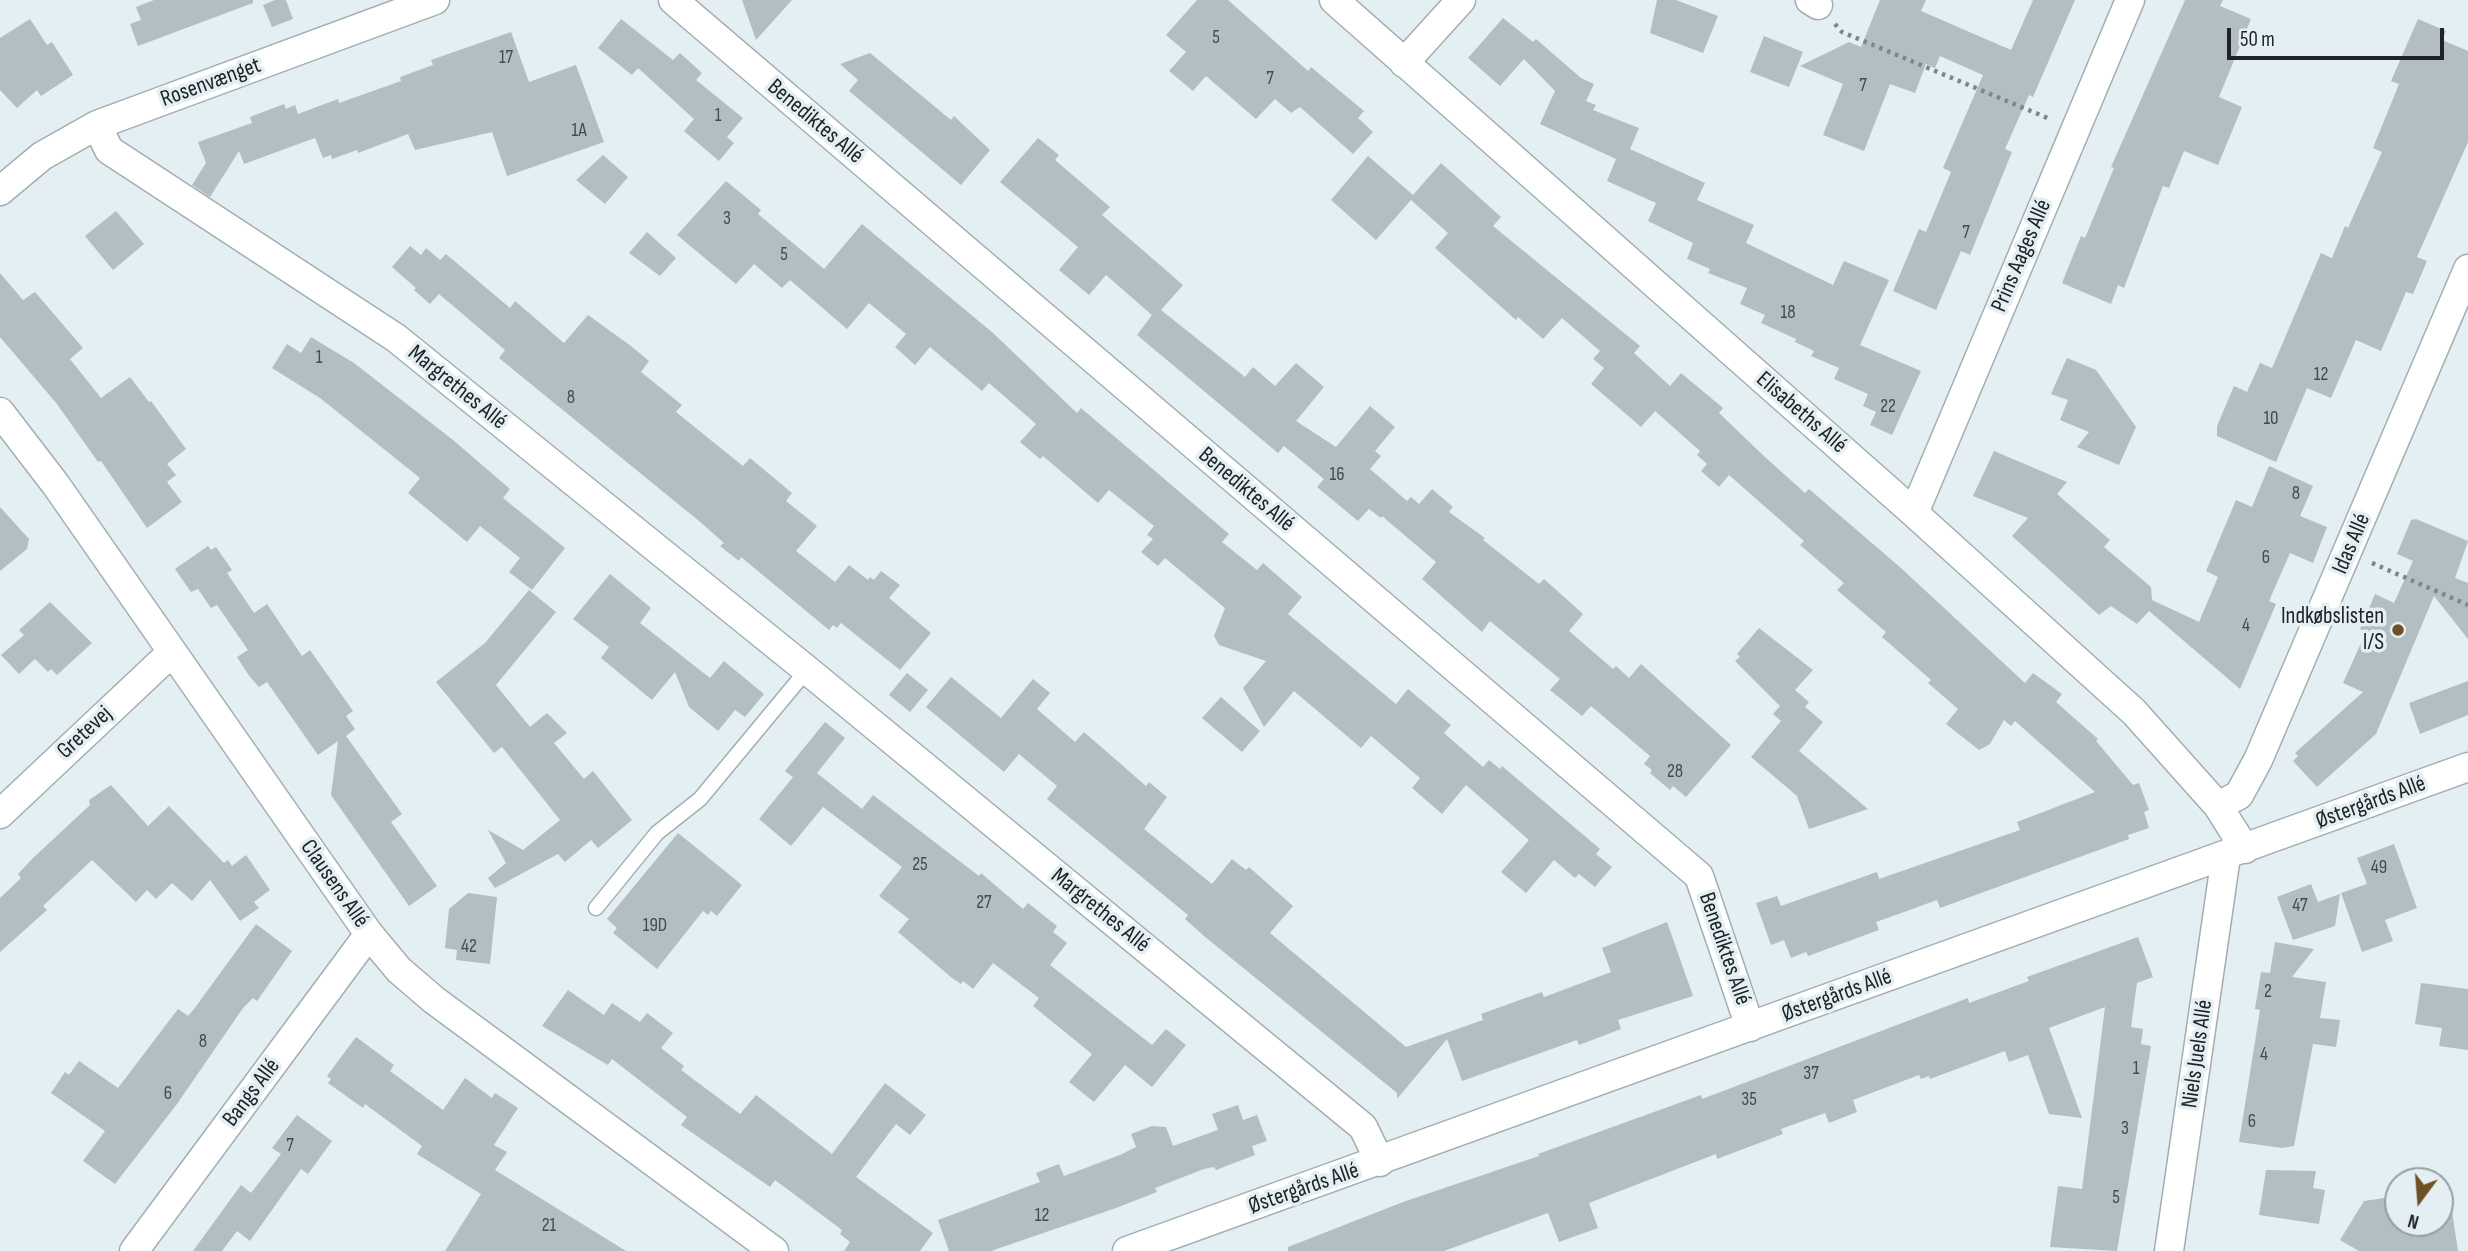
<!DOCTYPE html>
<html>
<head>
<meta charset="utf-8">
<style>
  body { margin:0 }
  #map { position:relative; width:2468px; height:1251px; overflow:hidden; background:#e3eff3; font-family:"Sofia Sans Condensed",sans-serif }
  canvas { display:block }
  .north { position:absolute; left:2384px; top:1167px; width:70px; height:70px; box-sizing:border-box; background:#e3eff3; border:2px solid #959ea1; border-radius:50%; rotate:196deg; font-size:19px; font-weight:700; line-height:28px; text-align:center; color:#202426 }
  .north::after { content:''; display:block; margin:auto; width:24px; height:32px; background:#6e5124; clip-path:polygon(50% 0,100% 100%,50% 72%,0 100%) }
  .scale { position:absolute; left:2227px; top:28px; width:217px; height:32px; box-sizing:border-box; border:4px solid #202426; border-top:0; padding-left:9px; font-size:21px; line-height:24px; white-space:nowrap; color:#202426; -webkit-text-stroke:5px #e3eff3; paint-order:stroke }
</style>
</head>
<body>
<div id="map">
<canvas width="2468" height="1251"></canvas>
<div class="north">N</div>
<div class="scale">50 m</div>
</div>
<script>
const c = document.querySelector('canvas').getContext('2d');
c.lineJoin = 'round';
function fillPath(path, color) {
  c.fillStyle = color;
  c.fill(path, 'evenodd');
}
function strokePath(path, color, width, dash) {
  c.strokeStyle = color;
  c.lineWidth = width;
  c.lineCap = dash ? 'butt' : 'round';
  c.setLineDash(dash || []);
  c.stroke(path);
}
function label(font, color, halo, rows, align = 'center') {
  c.font = font + ' "Sofia Sans Condensed",sans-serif';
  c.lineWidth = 7;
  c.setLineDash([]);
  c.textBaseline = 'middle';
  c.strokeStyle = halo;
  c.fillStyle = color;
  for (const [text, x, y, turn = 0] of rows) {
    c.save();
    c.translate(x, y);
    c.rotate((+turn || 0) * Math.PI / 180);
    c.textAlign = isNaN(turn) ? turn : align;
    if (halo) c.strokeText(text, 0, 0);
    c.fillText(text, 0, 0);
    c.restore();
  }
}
fillPath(new Path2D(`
  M154,0H253V3L138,46L130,24L141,20L136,7Z
  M275,0H286L293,19L272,27L263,5Z
  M742,0H792L756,40Z
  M1197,0H1228L1308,71L1311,67L1364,111L1358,118L1373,132L1353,154L1300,107L1291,113L1275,99L1256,119L1206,76L1193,91L1169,71L1186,52L1166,35Z
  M1657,0H1676L1718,16L1703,53L1650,33Z
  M1880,0H1926L1921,11L2011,50L2033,0H2075L2033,97L2029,95L2005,149L2012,152L1970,255L1961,251L1936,310L1893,291L1919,229L1926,232L1951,172L1943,168L1983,75L1940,56L1935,68L1926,64L1915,93L1890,84L1864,151L1823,135L1843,84L1800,66L1849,42L1861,47Z
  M2185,0H2223L2220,6L2251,19L2219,97L2242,107L2218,165L2184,151L2169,188L2163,186L2124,288L2118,285L2111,304L2062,283L2081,236L2085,238L2114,168L2111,167Z
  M1503,18L1533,42L1536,39L1581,78L1594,84L1586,101L1596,105L1593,110L1639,128L1630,149L1705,183L1697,200L1754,225L1746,243L1833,285L1844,261L1889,280L1860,345L1921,371L1892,435L1870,425L1876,412L1863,406L1868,394L1834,379L1839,368L1811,356L1814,351L1795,342L1796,339L1761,323L1765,315L1740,304L1747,288L1708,273L1710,269L1687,259L1693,243L1648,221L1656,203L1607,181L1616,159L1540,124L1555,91L1524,59L1500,86L1468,58Z
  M30,19L47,45L52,42L73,75L41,96L37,90L17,108L0,90V38Z
  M621,19L673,60L680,53L702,73L696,80L743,118L727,137L734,143L719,161L684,131L694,119L638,68L632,75L598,48Z
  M2418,19L2446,31L2442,40L2468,51V142L2417,257L2427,261L2413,294L2406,292L2381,351L2356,340L2331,398L2307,388L2276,462L2217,436V426L2234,386L2247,392L2260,363L2272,368L2321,253L2332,258L2345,226L2348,228L2382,152L2373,148L2399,84L2391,81Z
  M511,32L529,82L576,65L604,142L507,176L492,132L415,150L408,134L358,153L357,150L332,159L331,155L323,158L315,138L244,164L239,151L210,197L192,185L206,163L198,142L252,123L250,117L284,104L286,109L295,105L298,114L338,99L339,103L401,81L400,77L433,65L431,60Z
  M1764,36L1803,52L1789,87L1750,72Z
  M870,53L951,120L954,116L990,150L961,185L849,91L858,80L840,64Z
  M1038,138L1059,155L1055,160L1110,207L1102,215L1183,285L1161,310L1245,377L1253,367L1275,386L1296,363L1324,387L1296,421L1336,447L1370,406L1395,427L1375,451L1381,456L1370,469L1407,501L1411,497L1419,504L1432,489L1453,507L1449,512L1485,538L1483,540L1539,584L1544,579L1583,614L1569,631L1613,669L1616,666L1629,678L1641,664L1731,745L1686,797L1673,786L1670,790L1650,773L1652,770L1644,764L1650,756L1591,706L1582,716L1550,690L1560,679L1490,621L1482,632L1422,579L1436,562L1382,516L1381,518L1369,509L1358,521L1317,487L1324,479L1284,446L1278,453L1137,335L1152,315L1106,275L1089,295L1059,270L1078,247L1000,182Z
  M603,155L628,177L605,204L576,180Z
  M1368,156L1413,195L1441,163L1501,217L1493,226L1640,346L1634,353L1670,386L1681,373L1723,408L1719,413L1765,457L1805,493L1809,489L1901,568L2025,683L2033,673L2062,694L2056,702L2098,739L2096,741L2133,785L2139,783L2149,810L2144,812L2149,828L2128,835L2129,839L1940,908L1937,900L1893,916L1876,922L1879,930L1808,956L1806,952L1791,958L1784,940L1771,945L1756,903L1777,896L1781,906L1877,872L1879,879L2020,830L2017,822L2095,792L2015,721L2011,726L2004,720L1990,744L1979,750L1946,724L1958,709L1928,683L1931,680L1882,637L1886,632L1837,590L1844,583L1800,545L1804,541L1729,475L1719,487L1701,471L1707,464L1697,455L1700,451L1655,411L1641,427L1591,384L1604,368L1593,359L1600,351L1562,318L1543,339L1518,317L1516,320L1435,248L1448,233L1411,200L1376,240L1331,200Z
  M726,181L761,210L758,214L824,269L862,224L993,333L1077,413L1081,408L1229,534L1222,542L1257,570L1263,563L1302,597L1288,614L1396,704L1408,689L1451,725L1444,733L1483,767L1489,760L1500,769L1502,766L1600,849L1596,854L1612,867L1595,887L1579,874L1575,878L1554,860L1526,893L1501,872L1529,840L1466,785L1442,814L1412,788L1420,778L1371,736L1361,748L1294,691L1264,727L1243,688L1266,661L1219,645L1214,636L1225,608L1165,558L1158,566L1141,552L1153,539L1147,535L1154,526L1109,490L1098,503L1043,456L1040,459L1020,442L1036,424L989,383L982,391L930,347L915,365L895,347L906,334L869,303L847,329L790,280L782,288L754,264L736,284L677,235Z
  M116,211L144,244L113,270L85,236Z
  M647,232L676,258L660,276L629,253Z
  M410,246L421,255L426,248L440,260L446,254L510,308L515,301L564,343L588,315L631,346L649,361L641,372L682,405L676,412L743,466L750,458L792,493L786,501L817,526L796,551L835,582L849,565L868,580L870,577L874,580L881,571L900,585L889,598L931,633L900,670L841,623L837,628L833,625L829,630L741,557L739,561L720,546L724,543L699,521L499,358L505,350L439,294L430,304L414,290L416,288L392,267Z
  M0,273L23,300L35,292L83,348L70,359L101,398L130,377L149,402L151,401L186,449L167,464L176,475L167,482L182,502L147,528L101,461L98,462L57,404L0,337Z
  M311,337L354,363L453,440L510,489L503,498L565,548L532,590L509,572L520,558L480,526L467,542L408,493L420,478L320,398L272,368L287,344L301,353Z
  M2067,358L2096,370L2136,427L2119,465L2077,447L2089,432L2060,420L2068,400L2051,394Z
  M1994,451L2067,482L2057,494L2110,540L2104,547L2151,587L2152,600L2199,622L2218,577L2206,571L2236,500L2252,507L2269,466L2313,486L2300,516L2327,527L2313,563L2290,553L2269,601L2276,604L2240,689L2149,611L2137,624L2111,606L2099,615L2012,536L2028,518L1973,496Z
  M0,507L29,539L27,549L0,571Z
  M2416,519L2468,541L2455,578L2468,583V639L2434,596L2376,734L2317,787L2293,761L2298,756L2295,753L2363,692L2343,683L2366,632L2360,629L2375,594L2394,603L2413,561L2397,554L2411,520Z
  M208,546L211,550L216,547L232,570L227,573L254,613L267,604L302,656L310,650L353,711L346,716L355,729L346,736L402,814L391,822L437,886L409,906L331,795L338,741L318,755L267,682L259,687L250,677L237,657L248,650L217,605L211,608L198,589L191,592L175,569Z
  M610,574L651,608L640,623L710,678L724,661L764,694L745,717L735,710L718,731L689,707L675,672L652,700L601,658L609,647L573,619Z
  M529,590L556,612L496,685L530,727L547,713L567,733L554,743L584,779L593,771L632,820L598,848L591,840L565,862L558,854L495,888L488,878L506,863L488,830L523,850L560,820L502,747L494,753L436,682L485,643Z
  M50,602L92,643L57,675L51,669L48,672L35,659L19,674L1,655L24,635L19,630Z
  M1759,628L1813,670L1795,690L1809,702L1805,707L1823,722L1799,751L1868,809L1809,829L1797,796L1751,757L1781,721L1773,714L1780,706L1735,661L1740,657L1737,654Z
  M907,673L928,690L910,712L889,695Z
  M951,677L1001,718L1033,679L1050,693L1037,709L1075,742L1084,732L1146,786L1149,782L1167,797L1144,829L1212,884L1232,859L1246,870L1249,867L1293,906L1270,933L1406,1047L1483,1020L1481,1014L1542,992L1544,997L1611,972L1602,948L1667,922L1693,996L1618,1020L1621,1029L1579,1045L1577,1040L1462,1081L1447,1039L1397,1099V1093L1204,936L1185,919L1188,915L1047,799L1057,786L1019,754L1004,772L926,707Z
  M2468,681V715L2420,734L2409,703Z
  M1221,697L1260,731L1242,752L1202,718Z
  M825,722L845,738L817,773L862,809L873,795L979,876L981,873L1023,909L1028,903L1057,926L1053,932L1067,943L1050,965L1152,1045L1166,1029L1186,1045L1152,1087L1125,1065L1094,1102L1069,1082L1092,1054L1033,1006L1039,998L993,963L973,989L963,981L961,984L952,978L898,932L909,919L879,896L902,867L823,807L791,846L759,819L793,777L785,771Z
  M111,785L148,826L169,806L224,863L228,860L232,866L246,855L270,890L254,902L259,908L240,921L210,880L192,901L172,883L156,899L147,890L136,902L92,860L43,906L47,910L0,952V898L21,878L18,874L32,859L90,805L89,800Z
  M678,833L742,885L717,916L711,911L708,915L703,911L657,969L613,933L617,928L607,919Z
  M2394,844L2417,908L2385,920L2393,941L2362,952L2341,893L2367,884L2357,858Z
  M2311,884L2318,902L2340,894L2335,926L2293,940L2277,897Z
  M468,893L497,897L490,964L456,960L457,950L445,948L449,909Z
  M256,924L292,951L257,1001L253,998L243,1008L177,1104L115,1184L83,1161L105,1131L51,1093L65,1072L69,1075L79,1061L118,1088L178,1009L188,1016L194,1009Z
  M2138,937L2153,977L2137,983L2131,1027L2143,1029L2141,1044L2151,1046L2117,1251L2050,1247L2058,1186L2082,1189L2105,1007L2049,1028L2082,1118L2049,1114L2028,1055L2009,1062L2005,1051L1930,1079L1929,1076L1921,1079L1919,1075L1853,1100L1857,1112L1829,1123L1825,1113L1781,1129L1783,1134L1717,1159L1716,1154L1589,1203L1598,1228L1559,1242L1548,1213L1444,1251H1288V1247L1403,1202L1539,1156L1538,1154L1701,1095L1702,1099L1968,998L1969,1003L2029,981L2027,977Z
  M2275,942L2314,949L2292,977L2326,982L2320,1018L2340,1020L2336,1047L2313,1044L2294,1146L2282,1148L2239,1142L2260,1010L2255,1009L2261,972L2270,973Z
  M2421,983L2468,989V1050L2439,1046L2442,1028L2415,1024Z
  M568,990L604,1015L612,1003L640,1022L647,1013L673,1033L661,1048L684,1066L681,1070L740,1114L756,1095L832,1154L885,1083L926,1115L910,1135L896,1124L856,1177L933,1233L920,1251H844L850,1242L840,1234L842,1230L775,1180L770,1187L681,1125L687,1117L612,1059L608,1065L542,1026Z
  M356,1037L394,1065L390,1071L443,1110L465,1078L492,1098L495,1093L518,1108L494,1145L507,1152L495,1170L626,1251H445L481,1194L417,1154L422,1146L365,1104L363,1108L328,1083L331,1079L327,1076Z
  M1238,1105L1243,1120L1257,1115L1267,1141L1252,1146L1255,1155L1216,1170L1214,1167L1204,1169L1155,1188L1157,1192L1116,1208L991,1251H949L938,1220L1040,1182L1036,1173L1059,1164L1064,1176L1120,1155L1136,1147L1131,1134L1152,1126L1166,1127L1173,1146L1218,1130L1212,1114Z
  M297,1115L332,1141L308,1174L301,1169L250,1241L237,1231L222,1251H193L241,1185L251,1193L281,1154L272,1148Z
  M2266,1170L2316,1171L2313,1188L2325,1190L2319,1224L2259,1215Z
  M2398,1196V1223H2440V1213L2452,1211L2458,1251H2359L2340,1240L2364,1201Z`), '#b2bec1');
const lane = new Path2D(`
  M596,908L657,833L700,799L807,670`);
const street = new Path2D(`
  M673,0L1699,876L1750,1027
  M1334,0L1914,513L2134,712L2218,806L2245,849
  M1810,0L1818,5
  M1404,63L1461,0
  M97,125L109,150L396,338L807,670L1363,1127L1380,1162
  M0,191L42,156L97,125L435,0
  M0,412L56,485L369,934L399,970L434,1000L774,1251
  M1914,513L2130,0
  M2218,806L2239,795L2258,760L2468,269
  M0,814L171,653
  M134,1251L369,934
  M1127,1251L2468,767
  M2169,1251L2226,856`);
strokePath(lane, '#a2aeb2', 17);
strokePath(street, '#a2aeb2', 31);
strokePath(new Path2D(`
  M1835,24L1842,32L2050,119
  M2372,563L2468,605`), '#7e8689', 4.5, [3.5, 5]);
strokePath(lane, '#fff', 14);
strokePath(street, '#fff', 28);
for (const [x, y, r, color] of [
  [2398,630,7,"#6e5124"]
]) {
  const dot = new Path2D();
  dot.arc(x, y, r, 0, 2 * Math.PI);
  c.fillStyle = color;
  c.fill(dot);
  strokePath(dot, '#e3eff3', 2.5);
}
label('19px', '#444a4d', null, [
  ["5",1216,38],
  ["17",506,58],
  ["7",1270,79],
  ["7",1863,86],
  ["1",718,116],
  ["1A",579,131],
  ["3",727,219],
  ["7",1966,233],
  ["5",784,255],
  ["18",1788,313],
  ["1",319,358],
  ["12",2321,375],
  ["8",571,398],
  ["22",1888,407],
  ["10",2271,419],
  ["16",1337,475],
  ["8",2296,494],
  ["6",2266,558],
  ["4",2246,626],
  ["28",1675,772],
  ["25",920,865],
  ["49",2379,868],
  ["27",984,903],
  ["47",2300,906],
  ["19D",655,926],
  ["42",469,947],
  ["2",2268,992],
  ["8",203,1042],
  ["4",2264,1055],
  ["1",2136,1069],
  ["37",1811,1074],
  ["6",168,1094],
  ["35",1749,1100],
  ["6",2252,1122],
  ["3",2125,1129],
  ["7",290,1146],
  ["5",2116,1198],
  ["12",1042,1216],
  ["21",549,1226]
]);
label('23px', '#202426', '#e3eff3', [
  ["Rosenvænget",211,83,-20],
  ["Benediktes Allé",815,122,40],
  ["Prins Aages Allé",2022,256,-67],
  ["Margrethes Allé",457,388,39],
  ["Elisabeths Allé",1801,413,41],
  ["Benediktes Allé",1246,490,40],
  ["Idas Allé",2352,544,-67],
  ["Gretevej",85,733,-43],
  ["Østergårds Allé",2371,803,-20],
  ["Clausens Allé",334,884,55],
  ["Margrethes Allé",1100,911,39],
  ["Benediktes Allé",1724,949,71],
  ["Østergårds Allé",1837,996,-20],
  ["Niels Juels Allé",2198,1054,-82],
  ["Bangs Allé",252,1093,-53],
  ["Østergårds Allé",1304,1189,-19]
]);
label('23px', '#202426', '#e3eff3', [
  ["Indkøbslisten",2384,617],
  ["I/S",2384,643]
], 'right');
</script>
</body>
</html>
